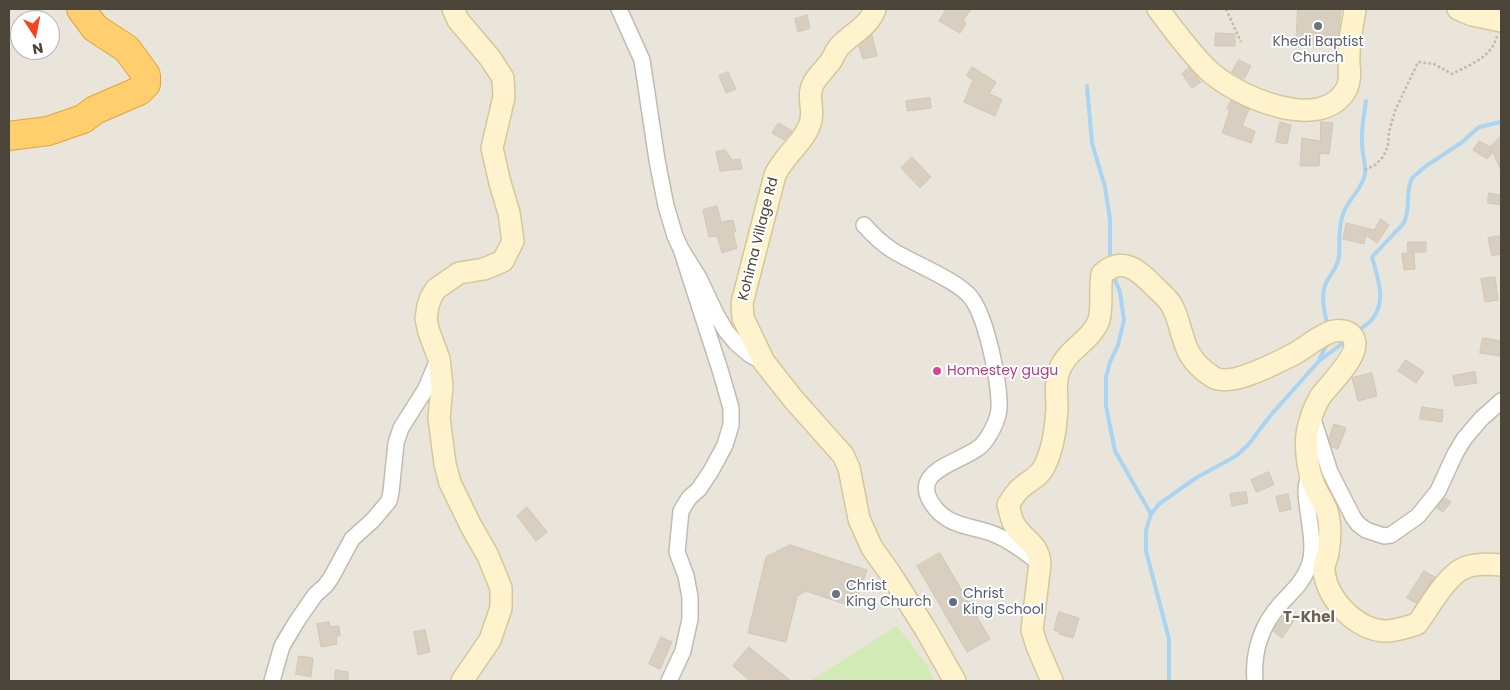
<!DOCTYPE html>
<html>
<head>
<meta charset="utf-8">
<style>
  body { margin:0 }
  #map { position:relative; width:1510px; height:690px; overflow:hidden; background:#f6f3ec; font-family:Poppins,sans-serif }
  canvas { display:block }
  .frame { position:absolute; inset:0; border:10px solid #4b4439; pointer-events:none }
  .north { position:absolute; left:10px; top:10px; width:50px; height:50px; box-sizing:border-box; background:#fff; border:1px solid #b7b4b0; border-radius:50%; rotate:169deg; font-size:14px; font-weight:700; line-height:20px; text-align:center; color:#4b4439 }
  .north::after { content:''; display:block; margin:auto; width:18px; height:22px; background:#fc3f1d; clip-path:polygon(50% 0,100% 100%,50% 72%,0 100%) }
</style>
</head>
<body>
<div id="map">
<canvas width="1510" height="690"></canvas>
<div class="frame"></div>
<div class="north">N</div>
</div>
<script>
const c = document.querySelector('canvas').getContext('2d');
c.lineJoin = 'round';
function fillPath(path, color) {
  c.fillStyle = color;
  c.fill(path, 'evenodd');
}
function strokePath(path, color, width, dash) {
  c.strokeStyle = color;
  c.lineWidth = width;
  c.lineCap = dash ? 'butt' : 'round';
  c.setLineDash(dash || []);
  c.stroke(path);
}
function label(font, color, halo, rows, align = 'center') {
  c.font = font + ' Poppins,sans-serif';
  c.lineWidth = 4;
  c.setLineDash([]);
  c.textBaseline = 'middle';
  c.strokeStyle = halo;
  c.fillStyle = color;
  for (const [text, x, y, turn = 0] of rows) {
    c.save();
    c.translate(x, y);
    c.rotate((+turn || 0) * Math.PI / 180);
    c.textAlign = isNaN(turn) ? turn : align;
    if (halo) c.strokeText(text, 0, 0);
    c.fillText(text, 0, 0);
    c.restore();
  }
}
fillPath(new Path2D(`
  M9,9H1501V681H9ZM20,20H50V50H20Z`), '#eae5da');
fillPath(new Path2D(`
  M897,626L928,667L934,681H810Z`), '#d2eab5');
strokePath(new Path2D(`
  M1087,86L1092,143L1105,187L1110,219V262
  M1113,275L1120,292L1124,320L1118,345L1110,362L1106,377V406L1115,451L1151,514
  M1327,325C1325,312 1320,296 1326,283C1330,274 1338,268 1339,256C1340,242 1338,228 1343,214C1348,199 1362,190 1365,174C1366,164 1362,153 1362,143C1361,129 1364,115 1366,101
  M1358,331C1363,327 1370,323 1373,318C1387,300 1377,276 1372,257L1404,223L1407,213L1409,187L1412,178L1426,166L1461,143L1479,127L1501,122
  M1320,358L1328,342
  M1169,681V639L1146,551V530L1151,514L1159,504L1196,478L1236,456L1248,445L1270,416L1319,361L1347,340`), '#a9d4f2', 4);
const building = new Path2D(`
  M947,9H971L963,21L966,23L960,33L939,21Z
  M1298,9H1341L1337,47L1296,43Z
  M807,15L810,28L798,32L795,19Z
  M1216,33L1235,34V46H1215Z
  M872,35L877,56L863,59L859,46Z
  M1239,60L1251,66L1244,79L1232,72Z
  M972,67L996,82L989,94L1002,99L995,116L964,102L973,80L967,76Z
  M1189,68L1201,82L1192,88L1182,74Z
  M728,72L736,89L726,93L719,76Z
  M930,98L931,108L907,111L906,101Z
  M1231,101L1249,109L1242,126L1255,131L1251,143L1222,133L1230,110L1227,109Z
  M1280,122L1291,125L1287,144L1276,142Z
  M1321,122L1333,123L1329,154L1320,153L1319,166H1300L1302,138L1320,141Z
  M779,123L792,131L784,140L772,133Z
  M1501,136V171L1493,152L1487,159L1473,150L1479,141L1492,148L1491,146Z
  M725,150L732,160L740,159L742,169L720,171L716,152Z
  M912,157L931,177L920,188L901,168Z
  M1489,193L1501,195V205L1488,203Z
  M717,206L721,222L733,220L736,232H733L737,248L722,253L717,236L709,237L703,210Z
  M1381,219L1389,225L1377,243L1366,235L1364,244L1343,239L1346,223L1374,230Z
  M1501,236V254L1492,256L1488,238Z
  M1408,242H1426V252H1408Z
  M1414,253L1415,269L1404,270L1402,254Z
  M1495,277L1498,300L1485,302L1481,279Z
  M1483,338L1501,341L1500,356L1480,353Z
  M1406,360L1424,372L1416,383L1398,371Z
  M1475,372L1477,383L1455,386L1453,376Z
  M1372,373L1377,396L1358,401L1352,378Z
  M1422,407L1443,410L1442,422L1420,419Z
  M1334,424L1346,428L1338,449L1332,447L1329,439Z
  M1269,472L1274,485L1256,492L1251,480Z
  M1246,492L1248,503L1232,506L1230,494Z
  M1288,494L1291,509L1280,512L1276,497Z
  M1445,498L1451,502L1443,512L1437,508Z
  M527,507L547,532L536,541L517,516Z
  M790,545L867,570L854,607L806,591L797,596L786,642L748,633L766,557Z
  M940,553L990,639L967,652L917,566Z
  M1424,571L1435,577L1416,603L1407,598Z
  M1289,609L1298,615L1282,638L1273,631Z
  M1059,612L1079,618L1073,638L1059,634L1060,632L1054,630Z
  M329,622L330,627L339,626L340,636H336L337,644L321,647L317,624Z
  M425,630L430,652L418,655L414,632Z
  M661,637L672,642L660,669L649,664Z
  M749,647L791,681H750L733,666Z
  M299,656L313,658L311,677L296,674Z
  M336,670L348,672V681H335Z`);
fillPath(building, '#d8cfc1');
strokePath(building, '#d3c7b4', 1);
const street = new Path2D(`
  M619,9L642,60L657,160L666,206L675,236L681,249L699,278L716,314L726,331L736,343L750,355L764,362
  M864,225C872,234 881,243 892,250C912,263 960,281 972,299C987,320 1000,384 999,409C998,420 993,429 988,437C985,441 982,446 978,448C957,464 905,472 936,509C950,526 971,526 991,533C1008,539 1024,551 1039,563
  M1312,416L1330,472L1353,517L1358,524L1366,530L1384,536L1391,535L1418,516L1438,491L1455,454L1464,439L1481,419L1501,401
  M272,681L282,646L297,621L315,595L325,586L331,578L352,539L373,520L389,501L391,492L396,443L401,428L425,390L438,360
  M669,681L683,651L690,619V597L686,576L677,552L681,511L689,498L699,489L711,471L725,445L731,425V408L721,373L681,249
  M1255,681C1253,657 1259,632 1274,612C1287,594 1302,587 1310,563C1316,542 1306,511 1306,490C1306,485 1308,479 1309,475`);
const secondary = new Path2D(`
  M453,9L458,20L490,58L503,78L504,97L492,148L500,183L509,213L513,241L503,261L484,269L459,273L436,289L431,297L428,306L426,319L429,332L439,359L442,386L439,418L445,464L450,483L471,526L488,556L501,588V608L490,640L462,681
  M875,9C869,26 854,32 841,45C836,49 834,56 831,61C826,67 821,73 816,79C805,95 814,104 811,120C807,140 783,156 775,175L742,303L743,318L764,362L794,400L843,455L849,468L859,519L872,548L890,573L926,630L955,681
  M1158,9C1173,29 1188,50 1206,68C1232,95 1323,136 1347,88C1352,76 1348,66 1349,54C1349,39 1353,24 1355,9
  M1458,9L1472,15L1501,21
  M1052,681L1037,646L1032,630L1040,563C1038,543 1024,541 1014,524C1011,519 1010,511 1008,505C1012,498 1016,492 1022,487C1030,480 1039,477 1044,467C1053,450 1056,427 1057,408C1057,397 1055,385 1058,374C1064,350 1091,342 1099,320C1103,305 1099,289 1102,274C1123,255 1139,271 1155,287C1160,292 1167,298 1171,304C1180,319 1181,338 1189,353C1195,363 1203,371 1213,377C1230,388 1276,363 1294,354C1305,348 1315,339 1326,334C1334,330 1348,328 1353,337C1363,354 1329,384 1320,397C1315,406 1311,416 1309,425C1304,441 1307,469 1314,485C1318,495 1326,505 1328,515C1331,527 1330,541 1328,553C1327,559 1323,565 1324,571C1327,600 1358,632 1388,631C1398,630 1408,627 1417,624C1429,608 1445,578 1462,569C1473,563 1489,564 1501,565`);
const highway = new Path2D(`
  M9,136L48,131L83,119L95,110L139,91L146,84V75L127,49L95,28L81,9`);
strokePath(street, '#c2bbae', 18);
strokePath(secondary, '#d6c79b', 24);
strokePath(highway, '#e0a43c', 30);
strokePath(new Path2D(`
  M1226,9L1241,42
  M1365,170L1375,165L1383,157L1388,146L1389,132L1395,111L1418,62L1434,64L1452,74C1471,64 1491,58 1497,36`), '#c4b79f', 2.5, [2.5, 2.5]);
strokePath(street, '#fff', 15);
strokePath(secondary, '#fff3cd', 21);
strokePath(highway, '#ffcf6e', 28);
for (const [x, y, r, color] of [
  [1318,26,5,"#6b7280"],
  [937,371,5,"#d1479c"],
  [836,594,5,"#6b7280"],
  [953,602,5,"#5c6f8a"]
]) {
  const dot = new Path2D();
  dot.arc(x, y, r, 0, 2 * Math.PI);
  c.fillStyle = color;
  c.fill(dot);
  strokePath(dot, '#fff', 2);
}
label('14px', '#5b616d', '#fff', [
  ["Khedi Baptist",1318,42],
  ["Church",1318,58],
  ["Christ",846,586,"left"],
  ["King Church",846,602,"left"]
]);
label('14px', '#4b4439', '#fff', [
  ["Kohima Village Rd",759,239,-76]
]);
label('14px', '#b23c85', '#fff', [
  ["Homestey gugu",947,371]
], 'left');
label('14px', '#4e5e75', '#fff', [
  ["Christ",963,594],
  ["King School",963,610]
], 'left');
label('bold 15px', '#6e6250', '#fff', [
  ["T-Khel",1309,618]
]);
</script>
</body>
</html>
